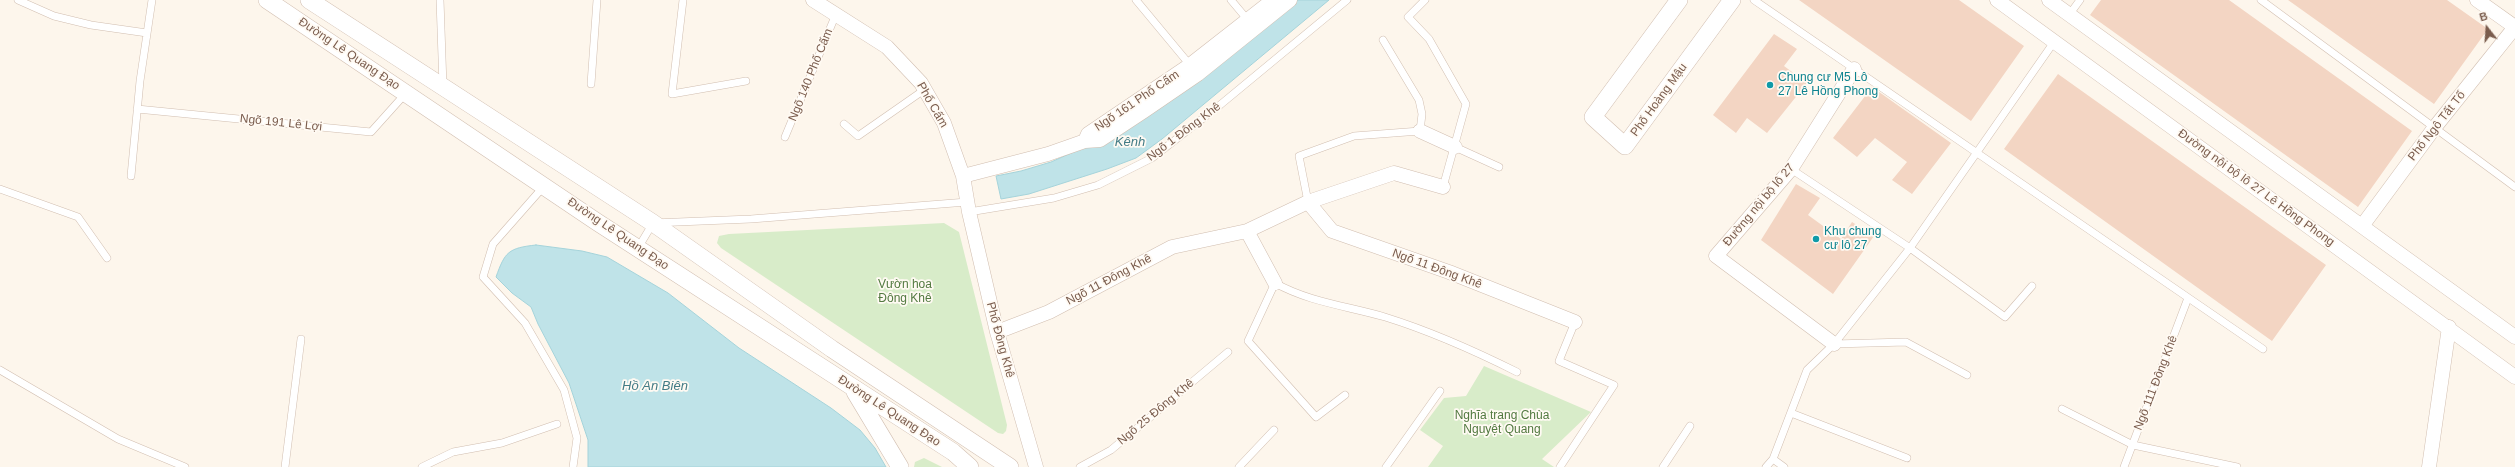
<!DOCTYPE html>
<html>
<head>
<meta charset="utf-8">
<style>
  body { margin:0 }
  #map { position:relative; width:2515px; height:467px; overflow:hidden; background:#fdf6ec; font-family:Arial,sans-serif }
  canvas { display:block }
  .north { position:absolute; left:2467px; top:8px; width:40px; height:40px; -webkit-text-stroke:3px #fffaf3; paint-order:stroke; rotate:343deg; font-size:11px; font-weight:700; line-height:16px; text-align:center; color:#7a5c4d }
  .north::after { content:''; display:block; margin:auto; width:14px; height:18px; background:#7a5c4d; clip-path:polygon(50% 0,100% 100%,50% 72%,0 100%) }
</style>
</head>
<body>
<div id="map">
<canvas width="2515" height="467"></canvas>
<div class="north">B</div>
</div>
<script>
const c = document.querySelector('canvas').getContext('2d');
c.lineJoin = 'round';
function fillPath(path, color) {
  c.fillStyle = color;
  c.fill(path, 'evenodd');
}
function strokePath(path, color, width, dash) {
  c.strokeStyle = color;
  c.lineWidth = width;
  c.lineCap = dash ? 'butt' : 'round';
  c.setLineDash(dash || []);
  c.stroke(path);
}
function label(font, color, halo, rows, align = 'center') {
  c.font = font + ' Arial,sans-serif';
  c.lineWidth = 3.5;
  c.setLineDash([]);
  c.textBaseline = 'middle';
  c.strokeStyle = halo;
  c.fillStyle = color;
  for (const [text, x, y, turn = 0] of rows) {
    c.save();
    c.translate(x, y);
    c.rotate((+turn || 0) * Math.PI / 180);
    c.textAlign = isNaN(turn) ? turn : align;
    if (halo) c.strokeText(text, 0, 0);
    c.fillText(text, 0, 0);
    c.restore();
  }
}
fillPath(new Path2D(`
  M944,223L959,232L1007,425L1006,431L1003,434L998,433L721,248L717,243L719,236L729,234Z
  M1484,366L1591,412L1542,459L1554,467H1428L1443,446L1420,430L1444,398L1466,396Z
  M924,458L942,467H914L915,462Z`), '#d8ecc9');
const water = new Path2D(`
  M1282,0H1329L1162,139L1136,158L1107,169L1029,194L1001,199L996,176L1021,171L1051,162L1096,142Z
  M536,245L582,251L607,257L668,293L739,348L831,408L860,430L875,448L886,467H588V440L569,383L538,324L531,307L512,293L496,277C505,252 508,248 536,245Z`);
fillPath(water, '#bfe3e8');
strokePath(water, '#a5d3da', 1);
fillPath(new Path2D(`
  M1799,0H1959L2024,46L1971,121Z
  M2101,0H2229L2412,131L2358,207L2090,15Z
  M2288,0H2447L2488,29L2434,104Z
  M1774,34L1797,49L1784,66L1807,83L1767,133L1747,118L1736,133L1713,115Z
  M2058,74L2326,265L2272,341L2004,149Z
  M1872,87L1951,143L1912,194L1892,180L1907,162L1875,138L1857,157L1833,138Z
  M1796,184L1820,198L1808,215L1841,239L1852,222L1874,236L1833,294L1761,240Z`), '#f3d5c3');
const service = new Path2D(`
  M18,0L54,16L91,25L147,33
  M440,0L443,86
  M683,0L672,94L746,81
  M1136,0L1190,65
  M1231,0L1247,19
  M1425,0L1408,17L1429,39L1466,104L1443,187
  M1754,0L2263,349
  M2261,0L2515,187
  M2069,15L2080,0
  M591,84L597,0
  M137,109L371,132L406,93
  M844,124L858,136L924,90
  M785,137L836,14
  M1455,147L1499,167
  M1791,169L1910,248L2005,317L2032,286
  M131,176L140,81L152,0
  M545,185L493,244L483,277L525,323L564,390L577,438L573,467
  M0,189L78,217L107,258
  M1308,202L1299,156L1354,136L1420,131L1422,114L1419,100L1383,40
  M969,212L1054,198L1098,185L1152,158L1220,105L1347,0
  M638,248L653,223L751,219L967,202
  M1834,344L1906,342L1967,375
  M0,370L118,439L185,467
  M1345,395L1316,417L1248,341L1275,283C1309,302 1347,306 1385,317C1430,331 1475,351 1517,372
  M2062,409L2133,445L2237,467
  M1791,413L1907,458
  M1773,459L1784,467
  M285,467L301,339
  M422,467L453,452L502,443L557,424
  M1080,467L1111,450L1228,352
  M1239,467L1274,430
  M1386,467L1440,391
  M1560,467L1614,385L1559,361L1575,322
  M1663,467L1690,426
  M1766,467L1773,459L1807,370L1834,344L1910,248L2054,42
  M2124,467L2188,298`);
const minor = new Path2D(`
  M813,0L887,47L921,83L944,123L963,176L969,212L997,332L1036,467
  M1997,0L2515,377
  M2049,0L2515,337
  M1420,131L1455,147
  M1085,141L1100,140L1144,111L1198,74L1290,0
  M963,176L1048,154L1085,141L1088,134L1190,65L1273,0
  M1308,202L1332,231L1449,272L1575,322
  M2362,226L2435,127L2515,27L2477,0
  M1247,231L1275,283
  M997,332L1049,312L1172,247L1247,231L1308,202L1394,173L1443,187
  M1834,344L1716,256L1791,169L1854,69
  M2429,467L2449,327`);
const tertiary = new Path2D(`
  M267,0L597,222L953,452L970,467
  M309,0L653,223L832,349L1010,467
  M1679,0L1593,117L1625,146L1732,0
  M855,392L900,467`);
strokePath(service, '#d1beb0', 8);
strokePath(minor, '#d1beb0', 15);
strokePath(tertiary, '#d1beb0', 18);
strokePath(service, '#fff', 7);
strokePath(minor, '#fff', 14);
strokePath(tertiary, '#fff', 17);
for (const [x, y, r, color] of [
  [1770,85,4,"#0f9aa8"],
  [1816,239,4,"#0f9aa8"]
]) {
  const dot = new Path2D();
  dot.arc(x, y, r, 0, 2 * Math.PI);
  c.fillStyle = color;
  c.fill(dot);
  strokePath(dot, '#fffaf3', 1.5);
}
label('12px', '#7a5c4d', '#fffaf3', [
  ["Đường Lê Quang Đạo",349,54,34],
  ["Ngõ 140 Phố Cấm",811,75,-68],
  ["Phố Hoàng Mậu",1659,100,-54],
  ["Ngõ 161 Phố Cấm",1137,101,-34],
  ["Phố Cấm",932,105,60],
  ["Ngõ 191 Lê Lợi",281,123,6],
  ["Phố Ngô Tất Tố",2437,126,-52],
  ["Ngõ 1 Đông Khê",1184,132,-37],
  ["Đường nội bộ lô 27 Lê Hồng Phong",2256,188,36],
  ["Đường nội bộ lô 27",1759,205,-50],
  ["Đường Lê Quang Đạo",618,234,34],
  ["Ngõ 11 Đông Khê",1437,269,20],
  ["Ngõ 11 Đông Khê",1109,280,-28],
  ["Phố Đông Khê",1000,340,75],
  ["Ngõ 111 Đông Khê",2156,383,-69],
  ["Đường Lê Quang Đạo",889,411,33],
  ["Ngõ 25 Đông Khê",1156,412,-40]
]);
label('12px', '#0d838f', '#fffaf3', [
  ["Chung cư M5 Lô",1778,78],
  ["27 Lê Hồng Phong",1778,92],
  ["Khu chung",1824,232],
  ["cư lô 27",1824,246]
], 'left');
label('12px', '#537a41', '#fffaf3', [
  ["Vườn hoa",905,285],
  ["Đông Khê",905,299],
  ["Nghĩa trang Chùa",1502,416],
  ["Nguyệt Quang",1502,430]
]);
label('italic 13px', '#437c86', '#fffaf3', [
  ["Kênh",1130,142],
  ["Hồ An Biên",655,386]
]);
</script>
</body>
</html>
